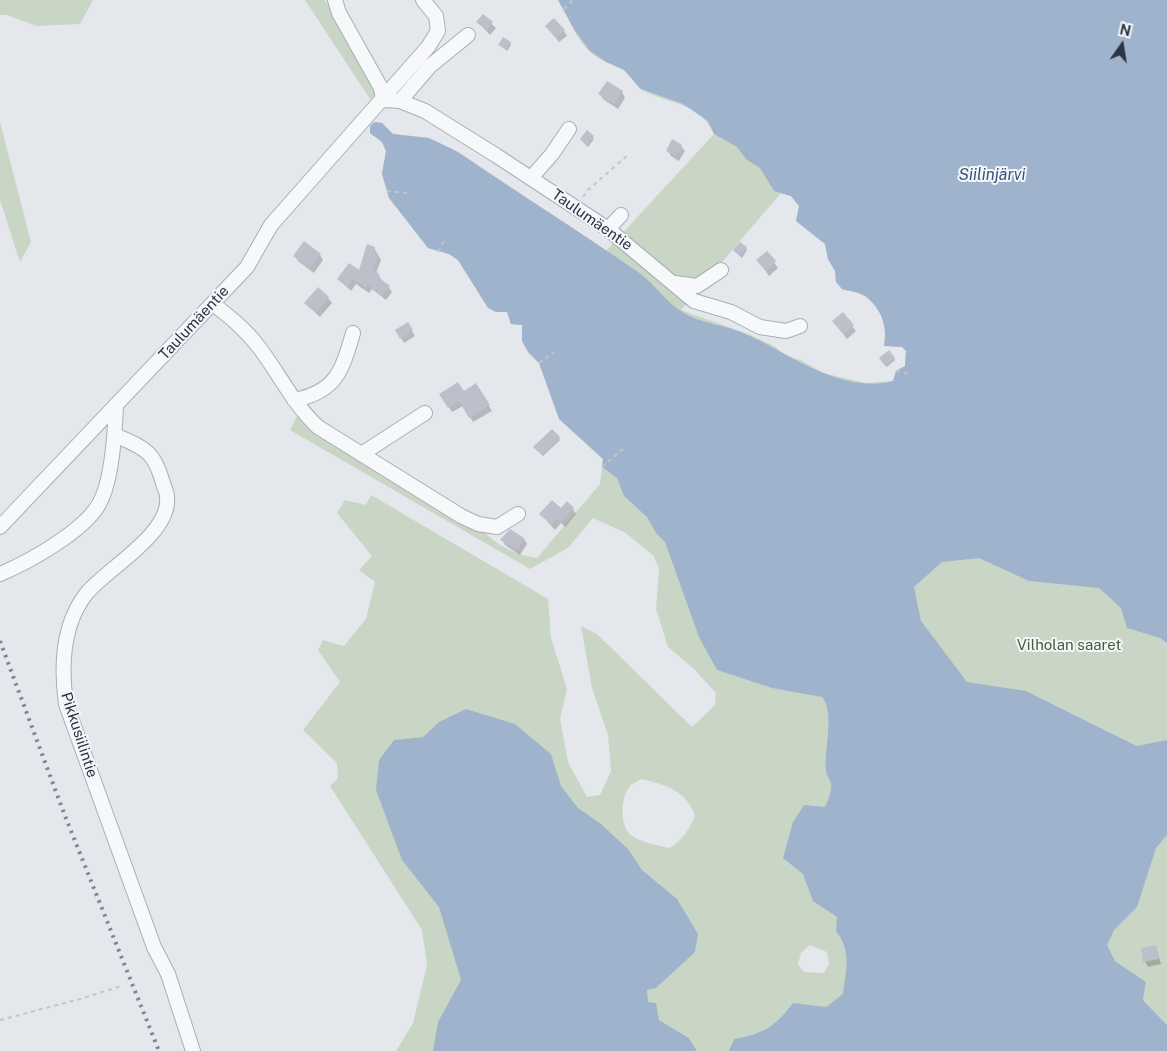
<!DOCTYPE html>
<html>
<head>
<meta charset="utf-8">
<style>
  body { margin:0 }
  #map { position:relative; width:1167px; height:1051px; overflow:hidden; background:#e4e7ec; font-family:"Public Sans",sans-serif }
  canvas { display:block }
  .north { position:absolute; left:1097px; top:20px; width:50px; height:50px; -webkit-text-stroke:4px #f4f6f9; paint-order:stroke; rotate:13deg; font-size:14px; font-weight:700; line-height:20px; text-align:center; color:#2b3445 }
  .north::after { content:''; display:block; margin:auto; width:18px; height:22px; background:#2b3445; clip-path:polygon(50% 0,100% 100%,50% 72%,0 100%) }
</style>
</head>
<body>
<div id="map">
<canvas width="1167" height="1051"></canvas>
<div class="north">N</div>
</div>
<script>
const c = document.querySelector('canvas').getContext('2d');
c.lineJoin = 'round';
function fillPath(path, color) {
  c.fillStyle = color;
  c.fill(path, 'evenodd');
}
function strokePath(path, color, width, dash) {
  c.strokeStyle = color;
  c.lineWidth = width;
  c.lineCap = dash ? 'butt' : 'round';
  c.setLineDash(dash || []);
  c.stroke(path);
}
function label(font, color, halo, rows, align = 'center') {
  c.font = font + ' "Public Sans",sans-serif';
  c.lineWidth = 4;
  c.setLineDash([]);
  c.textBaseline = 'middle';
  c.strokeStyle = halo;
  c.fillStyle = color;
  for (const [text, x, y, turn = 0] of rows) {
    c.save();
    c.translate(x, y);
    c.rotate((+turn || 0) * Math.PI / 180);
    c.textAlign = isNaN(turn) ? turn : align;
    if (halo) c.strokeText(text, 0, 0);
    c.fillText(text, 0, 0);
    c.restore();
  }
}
fillPath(new Path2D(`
  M0,0H93L80,24L37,26L7,15H0Z
  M305,0H325L378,93L370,99Z
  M558,0H616L917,327L822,669L965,1051H697L689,1038L659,1020L660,1051H396L413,1023L427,965L422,930L330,786L338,778L337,763L303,730L340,682L318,650L323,640L344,646L366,619L375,582L359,570L372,556L337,513L345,500L366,505L371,495L548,599L551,638L567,689L560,719L568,762L587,797L600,795L611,771L608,735L592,688L581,626L597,634L692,727L715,705L716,693L693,668L668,647L656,609L659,568L653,555L624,532L593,518L568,548L530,569L290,430L300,410L478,524C491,543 514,555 537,558L600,484L603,459L559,419L539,363L528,352L522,341V325L511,324L507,312H496L488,308L458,260L449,254L428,248L389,198L382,174L386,151L382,142L370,133V126L374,122L382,123L393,134L429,138L458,152L606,251L714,134C699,101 669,105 642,90C634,85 631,75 624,70C613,63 600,61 590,52C575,38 569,17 558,0ZM781,193L791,196L799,206L796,221L825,244L828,259L835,271L836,282L842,289C848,291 859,292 865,296C881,308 888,326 884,346L902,347L906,351L905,366L896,371L893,381L866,383L823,373L801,360L786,356L774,346L748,334L681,310ZM641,779C665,784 687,791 695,816C689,830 683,839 670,848C657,845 643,843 632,836C619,827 620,796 631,785C634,783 638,781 641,779ZM810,945L827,952L829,964L824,973L804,972L798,964L801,953Z
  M0,122L31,242L20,262L0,200Z
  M916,544L1167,598V1025L1143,1000L1146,982L1115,961L968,714L890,564ZM1026,691L1137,746L1160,743L1066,781Z`), '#c9d6c5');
fillPath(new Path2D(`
  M558,0H1167V643L1160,638L1127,628L1121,608L1099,588L1029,581L979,558L942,562L914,587L921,621L967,682L1026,691L1137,746L1167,740V835L1156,848L1137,907L1114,930L1107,945L1115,961L1146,982L1143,1000L1167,1025V1051H729L734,1039C763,1034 775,1027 793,1003L826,1007L843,994C846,970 852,951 836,931L837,917L813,901L803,874L783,858L793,822L804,805L825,807C828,801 832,791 831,784C830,779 826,775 826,770C824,749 835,712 822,697L772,688L717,670L699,637L665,542L656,533L647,517L624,496L617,478L602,467L603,459L559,419L539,363L528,352L522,341V325L511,324L507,312H496L488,308L458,260L449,254L428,248L389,198L382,174L386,151L382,142L370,133V126L374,122L382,123L393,134L429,138L458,152C518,193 579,231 638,272C655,284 666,303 684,313C702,324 728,325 748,335C792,355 841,394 893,381L896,371L905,366L906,351L902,347L884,346C888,326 881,308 865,296C859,292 848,291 842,289L836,282L835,271L828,259L825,244L796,221L799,206L791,196L774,191L760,168L746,159L737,147L714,134L708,121L683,104L641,89L624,70L606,62L590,51L575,31Z
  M466,709L515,724L551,754L561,786L578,808L601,824L628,849L642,870L677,899L698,934L695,952L656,988L647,990L648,1002L656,1003L659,1020L689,1038L697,1051H433L438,1022L461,980L439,907L402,860L376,790L379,760L394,740L423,737L439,722Z`), '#9fb4cc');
fillPath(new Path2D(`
  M483,16L496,28L490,35L478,22Z
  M550,31H564L567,36L559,42Z
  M510,43L511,45L507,51L500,45Z
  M622,92L625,98L618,109L603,99L600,94Z
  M587,132L594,139L588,147L581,140Z
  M681,146L685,151L679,161L671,156L668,151Z
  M374,248L381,260L376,273L392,292L386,300L372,289L369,293L356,284L351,291L339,279L359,272Z
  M746,248L747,250L742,258L734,251Z
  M767,252L778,268L769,276L758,260Z
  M320,255L323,260L314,273L298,261L295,256Z
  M328,298L332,303L320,317L306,304Z
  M842,313L856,331L847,339L833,321Z
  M407,323L415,336L404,343L397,331Z
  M894,358L895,360L887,367L881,360Z
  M476,385L492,411L473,422L463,406L452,412L441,394L463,392Z
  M559,438L560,440L543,456L536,449Z
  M573,509L576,514L565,527L561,523L555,530L541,514Z
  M524,539L527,544L520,555L505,545L502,540Z
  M1156,947L1161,964L1148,967L1145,961Z`), '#0003');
fillPath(new Path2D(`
  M483,14L493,22L487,30L476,22Z
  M554,18L565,30L556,38L545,26Z
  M503,37L511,42L506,49L498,45Z
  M607,81L623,91L614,104L598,94Z
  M587,130L594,136L587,145L580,139Z
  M672,139L682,145L676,156L666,151Z
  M304,241L321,254L310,268L293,256Z
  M740,242L747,247L740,256L733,250Z
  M367,244L375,247L374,252L378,254L373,269L380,275L378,277L390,286L382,296L368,285L366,288L353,279L347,287L337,279L349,263L359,270Z
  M767,251L776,261L766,271L756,260Z
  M318,287L329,297L316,313L304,303Z
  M843,312L854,325L844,335L832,321Z
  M408,322L413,330L400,339L395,330Z
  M889,350L895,358L885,366L879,358Z
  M458,382L464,391L476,383L490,405L469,418L459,401L448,408L439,394Z
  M552,429L560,437L542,455L533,447Z
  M552,500L561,508L567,501L574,508L561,522L557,519L552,525L539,514Z
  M510,529L524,538L517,550L500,540Z
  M1156,945L1159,959L1143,962L1141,948Z`), '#bbc0ca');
const minor = new Path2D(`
  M335,0L339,13L381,88L383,100L400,101L425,111L497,156L608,229L694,301L731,312L760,327L786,331L800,326
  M400,101L430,66L468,35
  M531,178L552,154L569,129
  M608,229L621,215
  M675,283L697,286L721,270
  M213,304C230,317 245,329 258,346C279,373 293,404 318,427L461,516L478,524L497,527L518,514
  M294,400C336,392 342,371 353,333
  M115,435C144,448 154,450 163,483C164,487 167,492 167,497C171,534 106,569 86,594C62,625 61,668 66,704L154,947L168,974L193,1051
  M363,453L425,413
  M0,527L247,267L271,225L428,47L438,31L436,16L423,0
  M0,574C29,562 84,531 99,504C112,482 115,431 116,406`);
strokePath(minor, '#a9aeb7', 16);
strokePath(new Path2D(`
  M564,9L573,0
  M387,191L407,193
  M583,197L588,190L629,154
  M438,252L445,239
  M539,363L554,352
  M896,371L912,374
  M602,467L623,449
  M0,1020L80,999L121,986`), '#c2c5cb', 2, [4, 4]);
strokePath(minor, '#f7f8fa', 14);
strokePath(new Path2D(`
  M0,641L65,816L159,1051`), '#7d8696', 4, [2.5, 5]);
label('15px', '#2b3445', '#f4f6f9', [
  ["Taulumäentie",592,220,35],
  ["Taulumäentie",194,323,-47],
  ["Pikkusiilintie",79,735,72]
]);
label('15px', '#3f6138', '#f4f6f9', [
  ["Vilholan saaret",1069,645]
]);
label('italic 16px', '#34527a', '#f4f6f9', [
  ["Siilinjärvi",992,175]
]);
</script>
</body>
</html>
